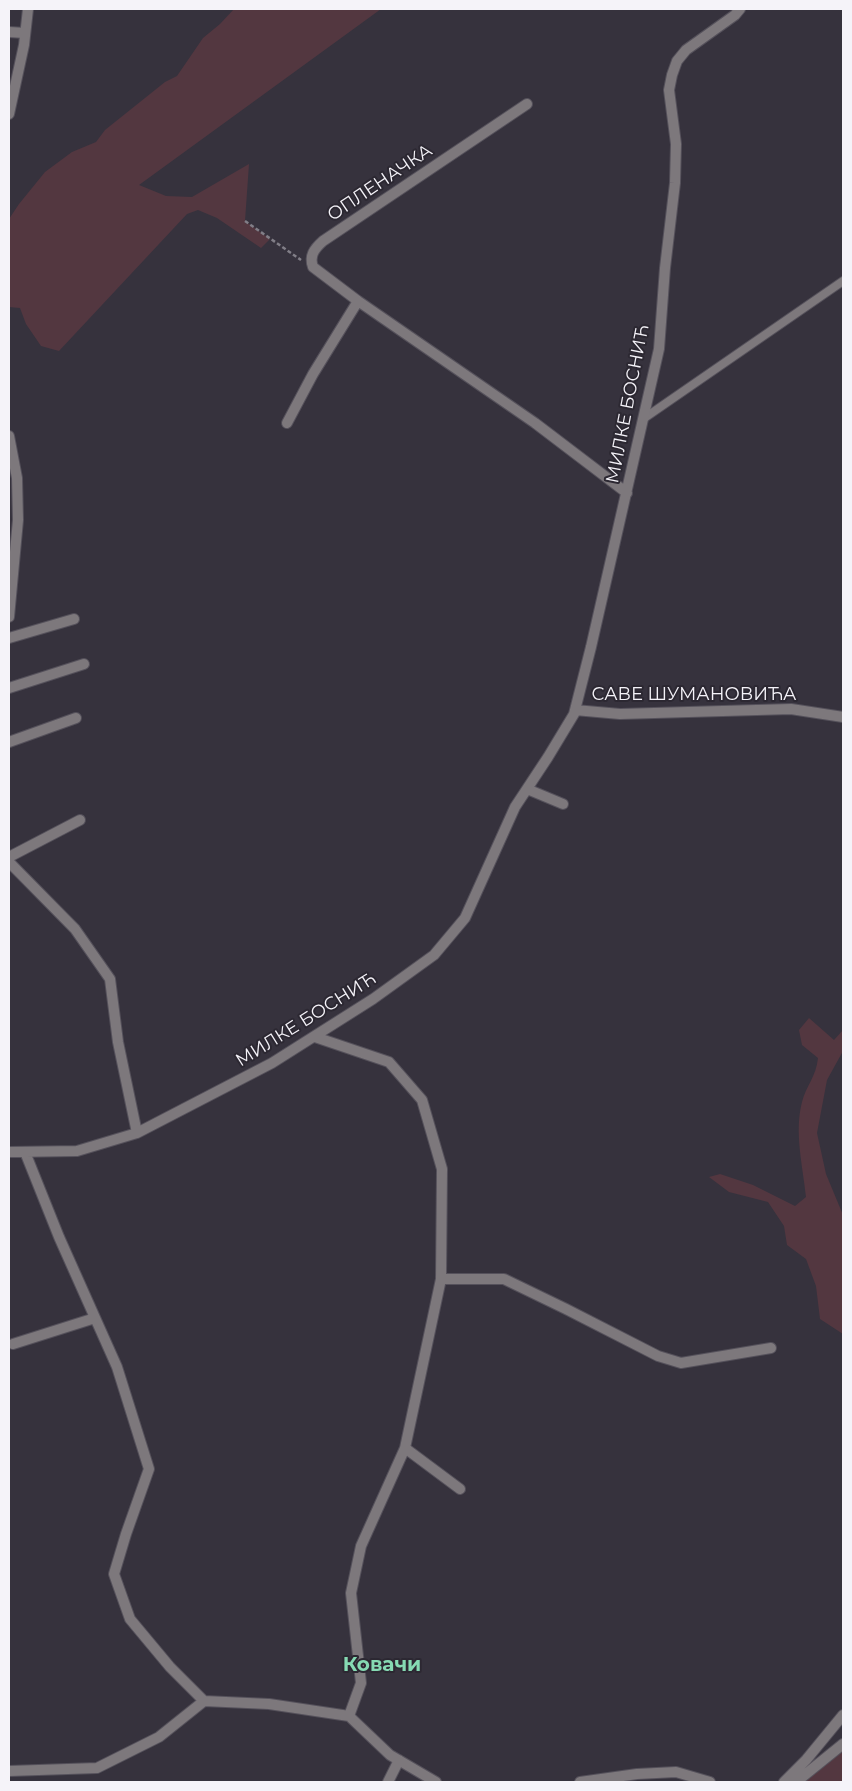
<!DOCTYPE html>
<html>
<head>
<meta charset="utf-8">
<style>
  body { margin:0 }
  #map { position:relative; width:852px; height:1791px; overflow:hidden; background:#36323d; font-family:Montserrat,sans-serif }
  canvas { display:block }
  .frame { position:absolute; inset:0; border:10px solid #f5f3f9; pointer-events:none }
</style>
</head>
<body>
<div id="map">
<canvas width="852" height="1791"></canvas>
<div class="frame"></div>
</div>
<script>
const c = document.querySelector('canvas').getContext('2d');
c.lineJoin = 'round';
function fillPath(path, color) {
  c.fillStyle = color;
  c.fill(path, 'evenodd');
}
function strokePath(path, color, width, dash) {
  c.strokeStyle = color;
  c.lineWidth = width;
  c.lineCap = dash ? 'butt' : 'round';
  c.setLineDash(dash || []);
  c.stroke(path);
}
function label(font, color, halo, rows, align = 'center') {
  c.font = font + ' Montserrat,sans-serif';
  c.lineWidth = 4;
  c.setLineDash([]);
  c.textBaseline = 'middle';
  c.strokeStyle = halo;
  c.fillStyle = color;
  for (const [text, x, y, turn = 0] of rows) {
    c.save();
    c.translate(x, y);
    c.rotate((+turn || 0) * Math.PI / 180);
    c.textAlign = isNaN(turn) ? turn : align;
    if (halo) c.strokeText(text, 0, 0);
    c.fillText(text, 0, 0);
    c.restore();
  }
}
fillPath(new Path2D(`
  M234,9H381L139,185L166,196L192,197L249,164L245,221L270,239L261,248L217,218L198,210L187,214L59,351L41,346L26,324L20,308L9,307V219L19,204L45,172L72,152L96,142L105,130L165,82L177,76L203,38L220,24Z
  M809,1018L834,1040L843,1030V1051L827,1080L817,1133L826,1174L843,1215V1334L820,1319L816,1286L806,1259L787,1245L784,1226L768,1202L729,1192L709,1177L720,1174L753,1185L795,1206L806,1197C803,1166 794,1133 802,1102C806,1086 816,1077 818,1058L802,1045L799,1030Z
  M843,1744V1782H796Z`), '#533740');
const service = new Path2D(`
  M643,419L843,281`);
const minor = new Path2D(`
  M9,32L25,33
  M527,104L323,241C314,249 309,256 313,267L358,301L535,423L627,493
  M9,114L24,45L28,9
  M287,423L313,374L358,301
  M9,436L17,478L18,520L9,617
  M9,638L74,619
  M9,688L84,664
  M575,710L620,714L791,709L843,717
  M9,742L76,718
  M527,789L563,804
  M9,857L80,820
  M9,862L75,929L110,979L118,1042L137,1133
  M315,1037L389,1062L422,1100L442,1169L441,1279L405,1448L361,1546L351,1593L361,1683L349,1716
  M9,1152L77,1151L137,1133L272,1063L373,999L434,955L465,918L515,807L548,757L574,714L591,647L659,349L665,268L675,183L676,144L669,90L672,75L677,61L686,50L735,15L740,9
  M25,1152L59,1237L117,1367L149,1469L126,1534L114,1574L130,1619L170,1667L204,1701
  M441,1279H504L566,1309L658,1356L681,1363L771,1348
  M13,1344L95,1318
  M405,1448L460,1489
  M9,1771L97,1768L159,1737L204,1701L269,1704L349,1716L390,1755L436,1782
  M388,1782L399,1760
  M580,1782L637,1774L676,1772L710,1782
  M784,1782L806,1760L843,1715
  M796,1782L843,1744`);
strokePath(service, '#55515b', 10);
strokePath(minor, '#55515b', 12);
strokePath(new Path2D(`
  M245,221L301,260`), '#817e87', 2.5, [4, 2.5]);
strokePath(service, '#7d787c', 8);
strokePath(minor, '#7d787c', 10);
label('18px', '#f5f3f9', '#2c2832', [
  ["ОПЛЕНАЧКА",380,183,-34],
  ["МИЛКЕ БОСНИЋ",628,404,-79],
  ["САВЕ ШУМАНОВИЋА",694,695],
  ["МИЛКЕ БОСНИЋ",306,1020,-32]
]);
label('bold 20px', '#86dab3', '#2c2832', [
  ["Ковачи",382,1665]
]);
</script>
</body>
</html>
